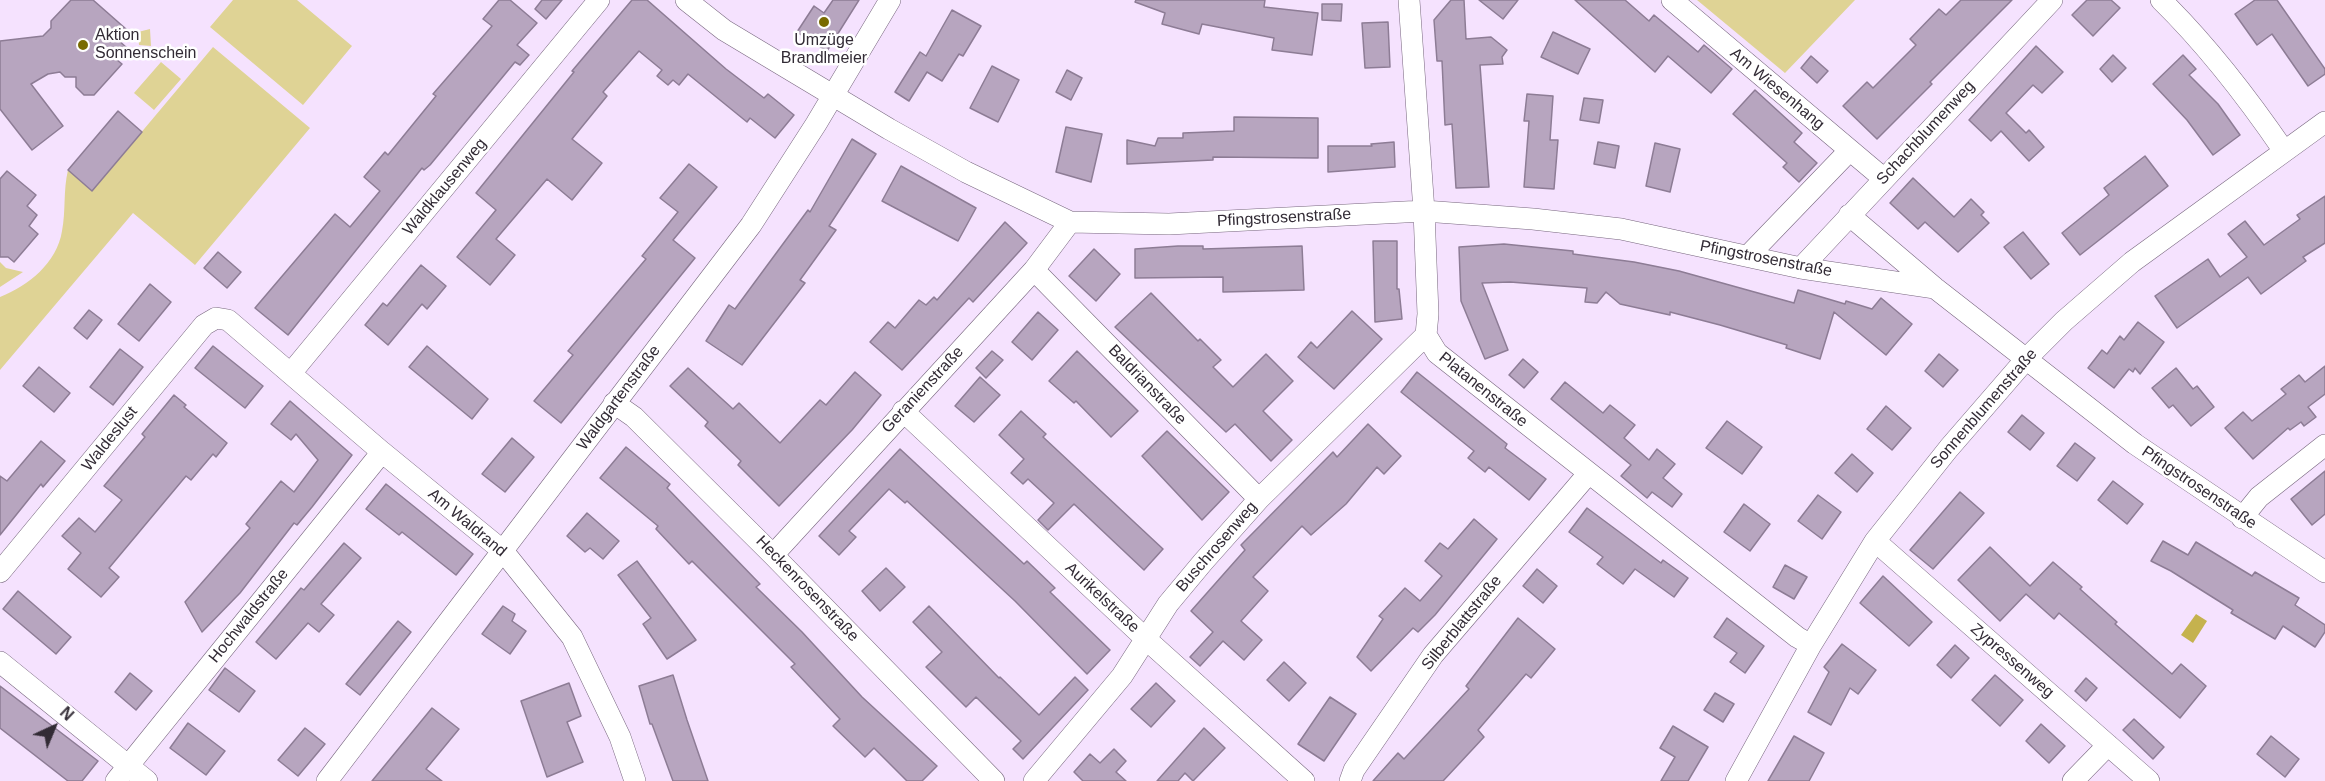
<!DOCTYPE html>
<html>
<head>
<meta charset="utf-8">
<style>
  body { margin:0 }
  #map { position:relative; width:2325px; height:781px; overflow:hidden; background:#f5e2fe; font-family:Helvetica,sans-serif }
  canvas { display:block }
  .north { position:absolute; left:24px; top:697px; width:60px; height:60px; -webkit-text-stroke:4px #fff; paint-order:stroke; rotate:44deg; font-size:16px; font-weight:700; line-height:24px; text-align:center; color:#322b35 }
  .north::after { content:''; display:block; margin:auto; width:21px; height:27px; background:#322b35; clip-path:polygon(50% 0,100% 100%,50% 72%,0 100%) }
</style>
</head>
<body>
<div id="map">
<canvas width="2325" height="781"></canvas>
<div class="north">N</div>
</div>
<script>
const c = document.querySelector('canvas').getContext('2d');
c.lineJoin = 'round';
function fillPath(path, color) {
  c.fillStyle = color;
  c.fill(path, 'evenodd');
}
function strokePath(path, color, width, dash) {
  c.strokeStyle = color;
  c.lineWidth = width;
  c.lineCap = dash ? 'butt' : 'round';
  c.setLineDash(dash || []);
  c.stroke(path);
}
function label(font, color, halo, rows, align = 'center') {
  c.font = font + ' Helvetica,sans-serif';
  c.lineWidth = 5;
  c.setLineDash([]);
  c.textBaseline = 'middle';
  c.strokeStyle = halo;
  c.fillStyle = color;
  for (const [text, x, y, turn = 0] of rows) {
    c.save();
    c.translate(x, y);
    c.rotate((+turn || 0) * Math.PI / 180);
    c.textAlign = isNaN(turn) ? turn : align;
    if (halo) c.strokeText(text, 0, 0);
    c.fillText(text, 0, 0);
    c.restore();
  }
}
fillPath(new Path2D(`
  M233,0H297L352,46L303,105L210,27Z
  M1697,0H1855L1785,73Z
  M150,29L151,46L139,45L138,32Z
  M213,47L310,128L195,265L133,213L0,370V297C28,286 57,263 62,231C66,211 63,191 68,170L92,191Z
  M161,62L181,79L154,110L134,93Z
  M0,262L6,268L23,272L0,287Z`), '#dfd395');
fillPath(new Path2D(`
  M2196,614L2207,621L2193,643L2181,635Z`), '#c5b24e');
const building = new Path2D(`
  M71,0H93L126,29L117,39L127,48L117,60L122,64L94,95H84L76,87V77H65L60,72L48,74L31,84L63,126L32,150L0,109V41L43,36L51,28V21Z
  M499,0H510L537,23L517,45L529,55L520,65L515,62L430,165L424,170L422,168L288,335L255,308L335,214L350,227L380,191L364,177L385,152L388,155L436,96L433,94L492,26L483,19Z
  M542,0H562L546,19L535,9Z
  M632,0H647L726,69L764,98L768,94L794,115L775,138L750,118L747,122L688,74L679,85L673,80L668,85L657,76L662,70L639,51L603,92L607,96L572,139L602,163L572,200L547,179L496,239L515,255L490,285L457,257L496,210L476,193L574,72L572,71Z
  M833,0H859L827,51L797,32L814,6L824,13Z
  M1136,0H1265L1264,7L1318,13L1312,55L1272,50L1274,38L1202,24L1199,34L1162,24L1165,13L1135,2Z
  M1451,0H1464L1466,39L1491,37L1507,50L1502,57L1503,64L1480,65L1489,187L1456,188L1452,124L1445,125L1442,61H1437L1434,20Z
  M1479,0H1518L1503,19Z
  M1575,0H1625L1649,21L1654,15L1698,52L1704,45L1732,69L1711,93L1668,56L1655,72Z
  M1961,0H2012L1930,82L1932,84L1877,139L1843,106L1867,82L1873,88L1916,45L1910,39L1939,9L1946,15Z
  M2087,0H2111L2120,8L2093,36L2072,15Z
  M2255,0H2277L2325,69V74L2308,86L2272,34L2257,45L2235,14Z
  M1322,4H1342L1341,21L1322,20Z
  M952,10L981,26L963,56L959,54L942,81L927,72L909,101L895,92L920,52L926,56Z
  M1388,22L1390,67L1365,68L1362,23Z
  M1553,32L1590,49L1578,74L1541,57Z
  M2036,46L2063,72L2042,93L2033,85L2006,113L2026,133L2029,130L2044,147L2029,161L2001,131L1991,141L1969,120Z
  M2113,55L2126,68L2112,82L2100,69Z
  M2183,55L2196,69L2189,75L2218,104L2240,135L2213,155L2187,120L2153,84Z
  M1811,56L1828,71L1817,83L1801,68Z
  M992,66L1019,80L998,122L970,108Z
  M1067,70L1082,78L1071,100L1056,92Z
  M1755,90L1802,133L1794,142L1817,163L1799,182L1783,167L1787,163L1733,114Z
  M1527,94L1553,96L1550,140H1558L1554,189L1524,187L1529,121H1524Z
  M1584,98L1603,100L1599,123L1580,120Z
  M118,111L142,132L92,191L68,170Z
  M1234,117L1318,118V158L1213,157V160L1127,164V140L1155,146L1158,138H1183V133L1234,131Z
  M1066,127L1102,134L1091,182L1056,172Z
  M852,139L876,154L829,226L836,230L800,280L805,283L742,365L706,341L729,305L735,309L808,210L810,212Z
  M1394,142L1395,167L1328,172V146H1372L1371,144Z
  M1598,142L1619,146L1615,168L1594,164Z
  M1655,143L1680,149L1670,192L1646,186Z
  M2145,156L2168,186L2080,255L2062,233L2109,195L2104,188Z
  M689,164L717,187L673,240L695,258L561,423L534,401L573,355L568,351L646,259L642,256L678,212L660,198Z
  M901,166L976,208L958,241L882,201Z
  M7,171L36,195L27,206L37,215L29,226L38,234L14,262L8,257H0V179Z
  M1913,178L1954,217L1971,199L1984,212L1981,215L1989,223L1958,252L1925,222L1918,229L1890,203Z
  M2325,196V243L2303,257L2306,261L2261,294L2248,277L2177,328L2155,296L2208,259L2220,277L2247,257L2228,234L2245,221L2264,245L2300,219L2297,215Z
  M1005,222L1027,243L973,302L969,298L902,370L870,342L888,322L895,328L919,300L926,305L934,297L937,300Z
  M2023,232L2049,264L2031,279L2004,247Z
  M1373,241H1397V289H1399L1402,319L1375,322Z
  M1504,244L1573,251V254L1634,262L1679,271L1794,303L1798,290L1845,304L1846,301L1872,309L1881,298L1912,324L1886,355L1834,312L1820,359L1786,348L1787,345L1720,325L1670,312V315L1620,304L1606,292L1597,303L1585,302L1587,288L1510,282L1482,283L1508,350L1485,359L1461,301L1459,247Z
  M1178,246H1203V249L1302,246L1304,290L1223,292V277L1135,278V249Z
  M1094,249L1120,274L1096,301L1069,276Z
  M218,252L241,272L227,288L204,268Z
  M421,265L446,286L427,309L422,304L388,345L365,325L383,303L387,306Z
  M150,284L171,302L139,341L118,324Z
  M1151,293L1198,341L1200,339L1221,360L1213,367L1233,387L1266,354L1293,381L1263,411L1292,440L1271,461L1235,424L1226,432L1115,327Z
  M89,310L102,320L87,339L74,328Z
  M1352,311L1382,339L1334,389L1298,357L1311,342L1317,348Z
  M1038,312L1058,330L1032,360L1012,342Z
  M2138,322L2164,342L2140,374L2135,368L2133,372L2129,369L2114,388L2088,368L2102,350L2107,354L2120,336L2124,340Z
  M213,346L263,386L245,408L195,368Z
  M427,346L488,399L472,419L409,367Z
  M120,349L143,367L113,405L90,387Z
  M992,351L1003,360L986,378L976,368Z
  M1077,351L1138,411L1111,437L1076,401L1074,403L1049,381Z
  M1939,354L1958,370L1943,387L1925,371Z
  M1523,359L1538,372L1524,388L1509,375Z
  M2325,366V394L2308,407L2316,417L2304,426L2301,422L2290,430L2288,428L2253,459L2225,428L2243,412L2252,421L2286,394L2281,389L2299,375L2305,382Z
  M39,367L70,393L54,412L23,386Z
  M688,368L733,409L739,403L780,443L820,400L826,405L855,372L881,395L852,430L779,506L738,465L741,461L705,426L708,422L670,386Z
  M2176,368L2193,389L2197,386L2214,407L2191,426L2173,405L2169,408L2152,388Z
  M1417,372L1507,444L1505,448L1546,479L1529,500L1489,467L1485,472L1468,458L1474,451L1401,392Z
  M980,377L1000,395L974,422L955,406Z
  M1565,382L1603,413L1610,405L1635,425L1624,438L1649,460L1657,449L1675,464L1663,478L1682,494L1672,507L1652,492L1647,498L1621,476L1631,465L1551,399Z
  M174,395L186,405L184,407L227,443L216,457L213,454L191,480L186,476L109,568L119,577L101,597L68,569L81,553L62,536L79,518L95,532L122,500L104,486L145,437L142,434Z
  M290,401L352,455L312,507L297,525L294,523L240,593L202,632L185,602L250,528L246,524L281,481L294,492L318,460L296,434L291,440L271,424Z
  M1886,406L1911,428L1892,450L1867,429Z
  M1021,411L1046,434L1043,437L1163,549L1144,570L1074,504L1048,530L1038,520L1054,503L1028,479L1023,484L1011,473L1024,459L999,435Z
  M2022,415L2044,433L2030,450L2008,432Z
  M1727,421L1762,447L1742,474L1706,448Z
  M1368,424L1401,456L1384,474L1377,467L1346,504L1311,535L1302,526L1253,577L1268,591L1241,621L1262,640L1244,660L1223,641L1200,666L1190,657L1213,632L1191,611L1245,550L1241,545L1333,452L1337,457Z
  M1167,431L1229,492L1202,520L1142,456Z
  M512,438L534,457L505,492L482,474Z
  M41,441L65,461L43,487L41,484L0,535V476L7,481Z
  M2075,443L2095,458L2077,481L2057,466Z
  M626,447L670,484L667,488L760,584L756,587L802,632L862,697L937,766L922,781H907L874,748L865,757L833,726L840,719L791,667L795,664L692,561L689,564L656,529L658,526L600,478Z
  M900,449L1024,564L1027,561L1055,588L1050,592L1110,650L1087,674L1015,601L907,501L905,503L889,489L849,531L856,537L839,555L819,536Z
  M1852,454L1873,473L1857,492L1835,473Z
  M2325,471V514L2312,525L2291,499Z
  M2113,481L2143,504L2127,524L2098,500Z
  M386,484L473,554L456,575L402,532L399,535L366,509Z
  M1960,492L1984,513L1933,569L1910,550Z
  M1818,495L1841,512L1822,539L1798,521Z
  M1744,504L1770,524L1750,551L1724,532Z
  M1587,508L1661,563L1663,560L1688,578L1674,597L1635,569L1623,584L1597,564L1603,557L1569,532Z
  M587,513L619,541L603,559L590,548L585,552L567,536Z
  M1474,519L1497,539L1435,615L1418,632L1413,628L1371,671L1357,657L1383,619L1379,616L1405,588L1420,601L1442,576L1425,561L1440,543L1448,549Z
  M2163,541L2188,555L2196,542L2252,576L2255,572L2299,598L2295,605L2325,625V632L2315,647L2283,626L2275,639L2231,613L2233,610L2171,571L2151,561Z
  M344,543L361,558L321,604L334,615L319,632L308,623L276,659L256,642L301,588L304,590Z
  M1990,547L2030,586L2053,562L2082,587L2080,589L2117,622L2115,624L2172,674L2181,664L2206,686L2180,718L2059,613L2054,619L2026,594L2000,621L1958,580Z
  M637,561L696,640L667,659L643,624L651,618L618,575Z
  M1785,565L1807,577L1794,599L1773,587Z
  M886,568L905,587L880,611L862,591Z
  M1537,569L1557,586L1543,603L1523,586Z
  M1883,576L1932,622L1909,646L1860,603Z
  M18,591L71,637L56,654L3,609Z
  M503,606L515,614L512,621L526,631L510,654L482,634Z
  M929,606L999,678L1000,677L1039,715L1075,677L1088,690L1023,759L1013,749L1021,741L976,697L966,707L926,667L942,652L913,622Z
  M1518,618L1555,649L1531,678L1526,674L1478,730L1484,737L1443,781H1373L1398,753L1404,759L1469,689L1466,686Z
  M1727,618L1764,646L1745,673L1730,662L1737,653L1714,637Z
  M398,621L411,632L360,695L346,684Z
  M1842,644L1876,670L1858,694L1850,688L1831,725L1808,712L1829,672L1824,667Z
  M1955,645L1969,658L1951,678L1937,665Z
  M1284,662L1306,683L1289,701L1267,680Z
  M225,668L255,691L239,712L209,690Z
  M130,673L152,691L136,710L115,692Z
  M673,675L687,720L708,781H673L652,724H650L639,686Z
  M1995,675L2023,700L2000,726L1972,700Z
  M2086,678L2097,688L2086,701L2075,691Z
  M569,683L581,716L567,722L583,762L547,777L521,701Z
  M1156,683L1175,701L1151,727L1131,709Z
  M0,686L98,761L82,781H68L0,728Z
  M1715,693L1734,704L1723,722L1704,710Z
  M1330,697L1356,714L1324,761L1298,744Z
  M432,708L459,729L426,769L442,781H372Z
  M2134,719L2164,747L2153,759L2123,730Z
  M188,723L225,751L206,775L170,748Z
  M2041,724L2065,746L2049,763L2026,741Z
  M1673,726L1708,747L1688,781H1661L1675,757L1660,748Z
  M305,728L325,744L298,776L278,760Z
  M1204,728L1225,748L1193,781L1185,773L1178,781H1157Z
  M1794,736L1824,753L1809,781H1768Z
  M2271,736L2299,759L2285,777L2257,754Z
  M1114,749L1126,761L1116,772L1126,781H1083L1074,772L1090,754L1100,763Z`);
fillPath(building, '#b7a5bf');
strokePath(building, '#8d7c95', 1.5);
const minor = new Path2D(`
  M686,0L724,30L889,129L966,172L1070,222L1169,224L1424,211L1533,219L1621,229L1801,268L1935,288
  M1409,0L1424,211L1428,314L1426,335L1437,353L1797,637L1811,645
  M1672,0L1883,178
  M2161,0C2208,46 2247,97 2284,151
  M1849,215L1935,288L2135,444L2325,572
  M1748,256L1850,150
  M1801,268L2052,0
  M1034,270L1259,499
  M291,373L599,0
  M614,403L634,417L773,555L994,781
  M903,411L1147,640L1304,781
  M2242,518L2259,497L2325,445
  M1875,541L2149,781
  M773,555L1034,270L1070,222
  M0,572L204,325L216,318L228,320L382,452L503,551L572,637L620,737L635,781
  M0,662L147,781
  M116,781L382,452
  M327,781L751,225L816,124L890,0
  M1034,781L1122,676L1168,604L1203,562L1259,499L1426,335
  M1350,781L1354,770L1433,655L1588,474
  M1736,781L1811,645L1875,541L1949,448L2027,358L2064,321L2132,262L2325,122
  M2073,781L2108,745`);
strokePath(minor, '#77667e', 22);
strokePath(minor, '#fff', 21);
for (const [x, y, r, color] of [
  [824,22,6,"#796a00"],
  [83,45,6,"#796a00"]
]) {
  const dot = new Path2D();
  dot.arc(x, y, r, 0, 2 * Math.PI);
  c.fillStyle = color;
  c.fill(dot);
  strokePath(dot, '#fff', 2);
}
label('16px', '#322b35', '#fff', [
  ["Aktion",95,36],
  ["Sonnenschein",95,54],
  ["Umzüge",824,41,"center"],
  ["Brandlmeier",824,59,"center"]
], 'left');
label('16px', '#322b35', '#fff', [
  ["Am Wiesenhang",1777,89,40],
  ["Schachblumenweg",1926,133,-47],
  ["Waldklausenweg",445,187,-50],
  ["Pfingstrosenstraße",1284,218,-3],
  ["Pfingstrosenstraße",1766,259,11],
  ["Baldrianstraße",1147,385,46],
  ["Geranienstraße",923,390,-47],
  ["Platanenstraße",1483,390,39],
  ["Waldgartenstraße",619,398,-53],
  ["Sonnenblumenstraße",1984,409,-49],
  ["Waldeslust",110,439,-51],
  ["Pfingstrosenstraße",2199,488,34],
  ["Am Waldrand",467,523,40],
  ["Buschrosenweg",1217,547,-49],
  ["Heckenrosenstraße",807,589,46],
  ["Aurikelstraße",1102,598,43],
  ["Hochwaldstraße",249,616,-51],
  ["Silberblattstraße",1462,623,-51],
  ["Zypressenweg",2012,661,41]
]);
</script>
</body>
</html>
